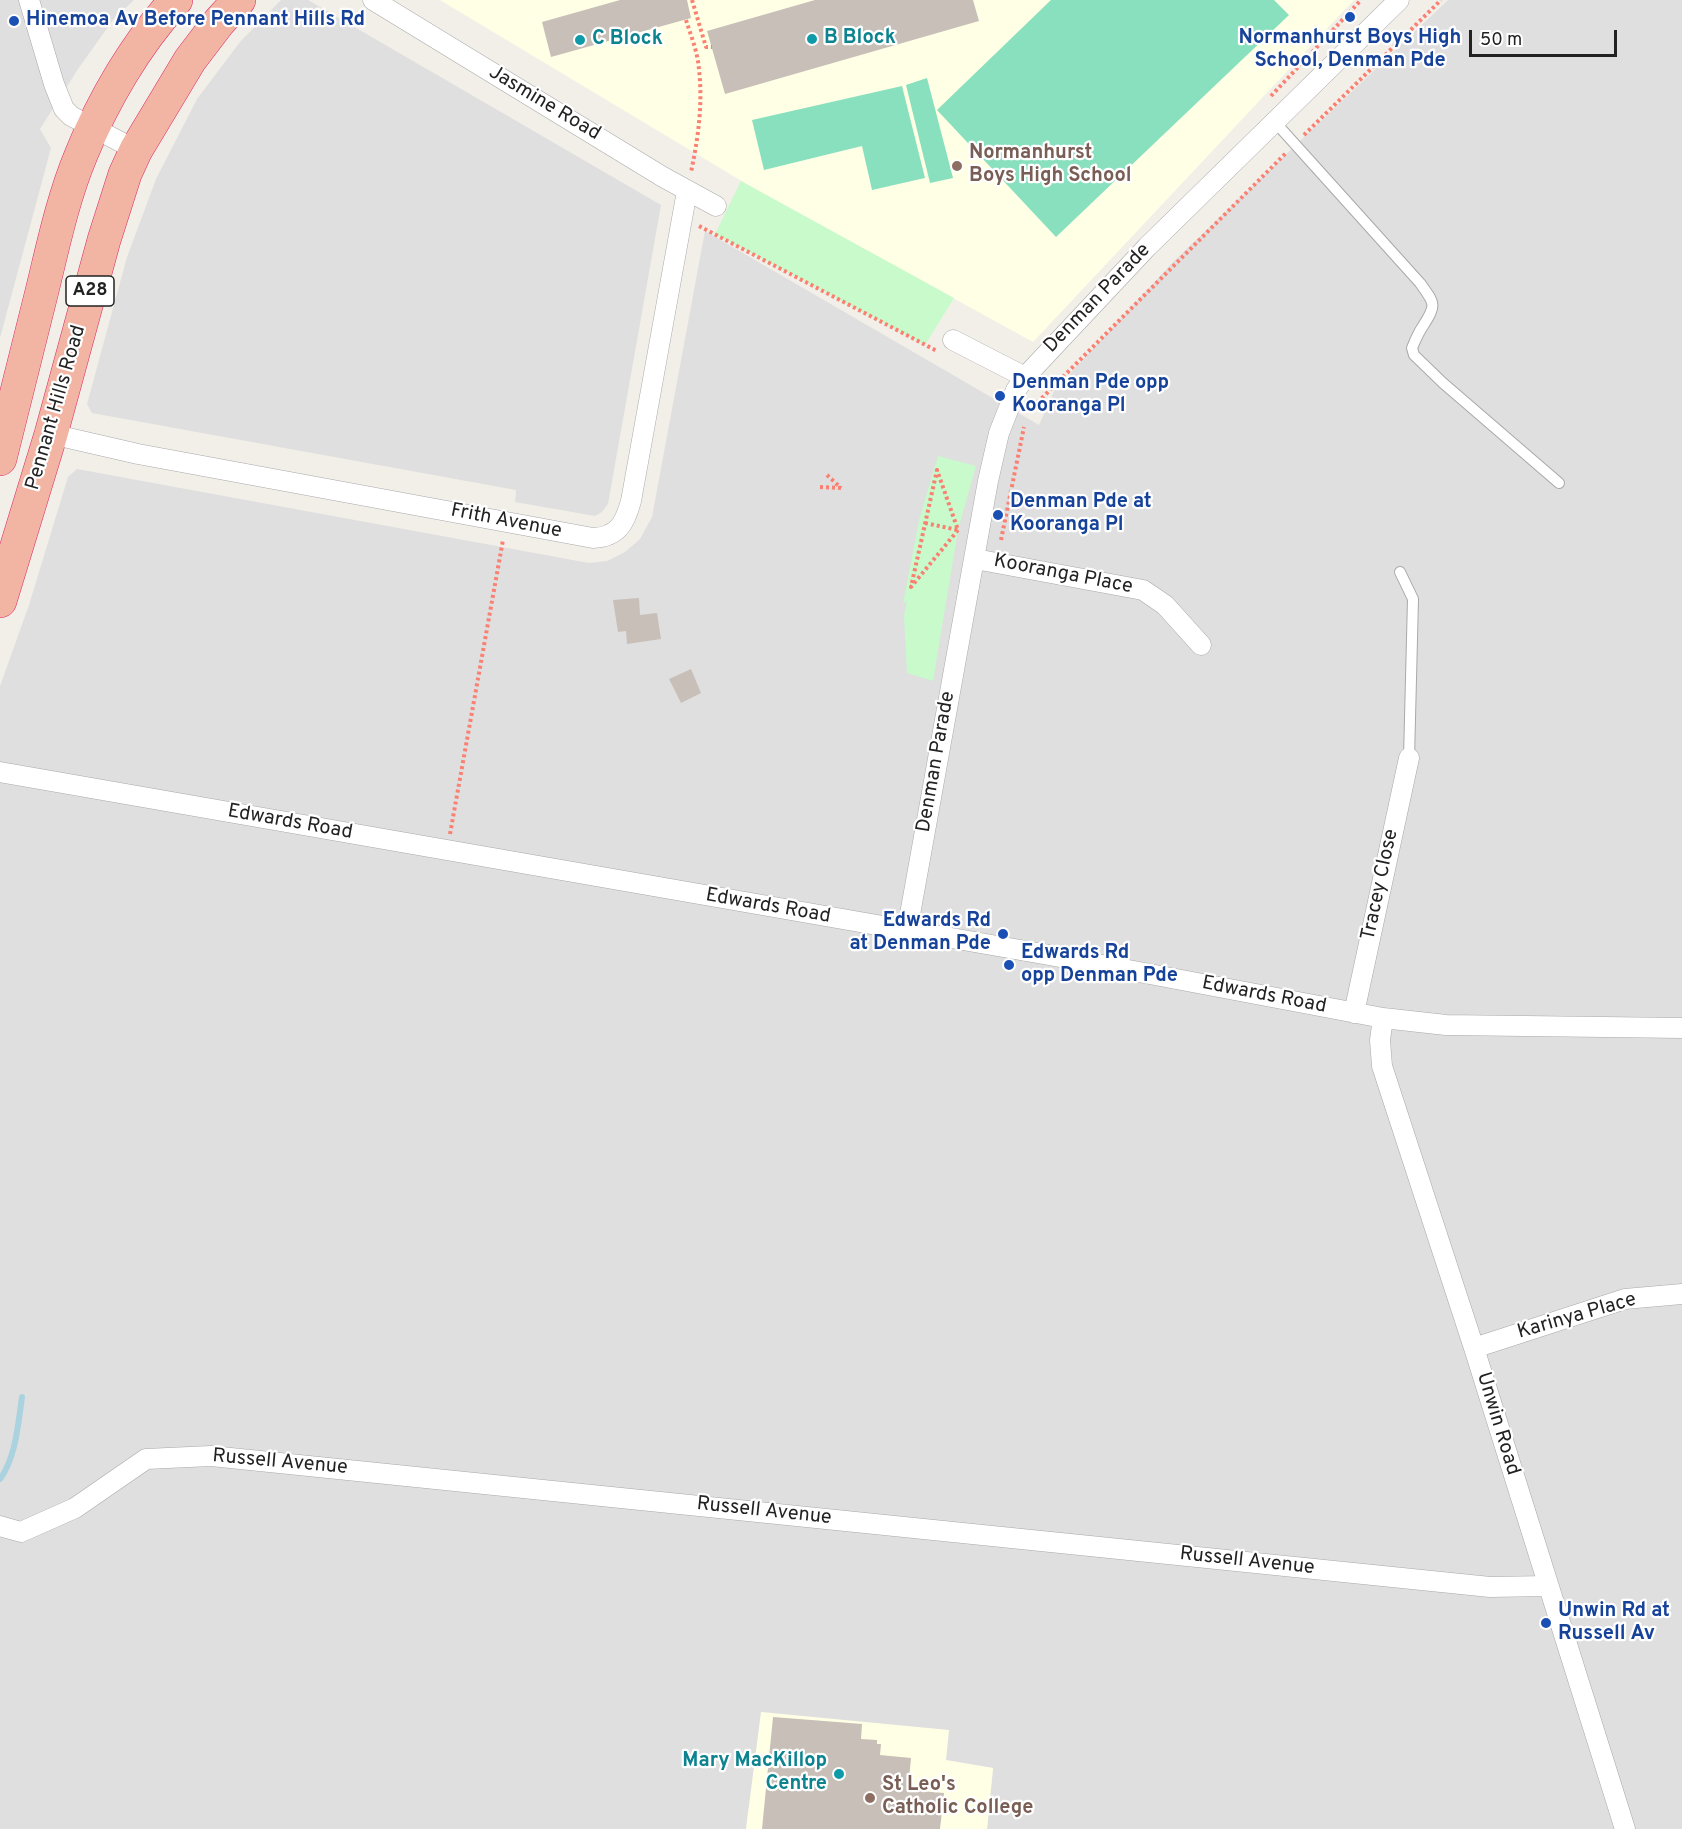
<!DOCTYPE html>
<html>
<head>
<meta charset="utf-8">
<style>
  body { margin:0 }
  #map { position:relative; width:1682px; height:1829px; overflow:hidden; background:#f2efe9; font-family:Overpass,sans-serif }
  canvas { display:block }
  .scale { position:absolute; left:1469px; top:30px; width:148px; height:27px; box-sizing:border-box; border:3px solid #222; border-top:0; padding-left:8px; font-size:18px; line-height:21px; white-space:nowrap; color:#222; -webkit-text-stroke:4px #fff; paint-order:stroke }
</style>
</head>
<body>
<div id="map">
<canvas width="1682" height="1829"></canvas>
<div class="scale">50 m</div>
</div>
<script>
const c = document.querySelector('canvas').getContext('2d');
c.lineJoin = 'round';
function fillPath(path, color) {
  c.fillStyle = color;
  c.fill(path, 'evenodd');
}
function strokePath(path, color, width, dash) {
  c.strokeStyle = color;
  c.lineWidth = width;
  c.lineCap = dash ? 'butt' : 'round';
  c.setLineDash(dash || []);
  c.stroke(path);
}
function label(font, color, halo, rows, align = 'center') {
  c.font = font + ' Overpass,sans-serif';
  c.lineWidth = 4.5;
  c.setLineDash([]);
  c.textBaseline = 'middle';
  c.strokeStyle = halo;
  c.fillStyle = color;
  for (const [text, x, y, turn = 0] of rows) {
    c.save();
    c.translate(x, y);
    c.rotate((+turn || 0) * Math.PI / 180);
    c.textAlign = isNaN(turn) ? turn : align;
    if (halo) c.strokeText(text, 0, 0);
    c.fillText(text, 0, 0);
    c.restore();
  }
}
fillPath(new Path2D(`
  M0,0H134L113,20L78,69L40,129L51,148L0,338Z
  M281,0H308L661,205L608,504L602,512L595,516L515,502L516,490L92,413L87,404L127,257L156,179L197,99L240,42Z
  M1448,0H1682V1829H987L993,1768L946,1761L762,1712L746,1829H0V686L29,605L68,477L77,469L589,563L607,561L625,552L640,539L652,517L705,231L1039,425L1054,391L1173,262Z`), '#e0dfdf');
fillPath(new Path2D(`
  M440,0H1354L1033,342L760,192Z
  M761,1712L949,1730L946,1760L993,1768L987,1829H746Z`), '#ffffe5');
fillPath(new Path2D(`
  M741,181L954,298L925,345L715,234Z
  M938,456L976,466L958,530L933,681L907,673L904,616L907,600L903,604L919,520Z`), '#c8facc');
fillPath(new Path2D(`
  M1051,0H1274L1289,15L1056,237L937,110Z
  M927,78L953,178L930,183L906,85Z
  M902,86L925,178L872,190L862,146L764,170L752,120Z`), '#88e0be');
strokePath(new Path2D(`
  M0,1479C16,1457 18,1424 22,1397`), '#aad3df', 6);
fillPath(new Path2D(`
  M620,0H687L691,18L551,57L542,22Z
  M815,0H973L979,21L725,94L707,31Z
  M639,598L640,615L657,613L661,639L627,644L626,631L618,632L613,600Z
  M691,669L701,693L681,703L669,679Z
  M773,1717L862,1724L861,1739L877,1740V1744H881L880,1755L911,1758L908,1790L944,1793L940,1829H762Z`), '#c7bfb8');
const service = new Path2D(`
  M1275,122L1420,283C1435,304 1437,304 1423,326C1418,333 1415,341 1412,348L1414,355L1443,383L1559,483
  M1400,572L1413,599L1409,758`);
const minor = new Path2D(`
  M29,0L54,84L64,109L71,116L136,150
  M373,0L663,177L716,206
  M953,340L1025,377
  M51,434L138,454L593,538C618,537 625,523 631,501L687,191
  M975,559L1143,590L1165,605L1201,645
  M0,772L1049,955L1383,1018L1446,1025L1682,1028
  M907,931L988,481L999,433L1016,390L1025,377L1147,247L1399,0
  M1354,1013L1409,758
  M1383,1018L1380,1040L1382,1066L1474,1348L1625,1829
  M1474,1348L1625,1299L1682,1294
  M0,1526L21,1532L75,1508L146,1459L211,1456L1490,1587L1548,1586`);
const trunk = new Path2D(`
  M0,459C14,403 28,347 42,291C53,246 63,198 81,155C103,100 136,44 176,0
  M0,601L51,434L104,240L125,174L136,150L190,60L219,22L239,0`);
strokePath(service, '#a9a9a9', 12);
strokePath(minor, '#a9a9a9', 21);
strokePath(trunk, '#dc2a67', 34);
strokePath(new Path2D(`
  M692,0L706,47H712
  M686,20C691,36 698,53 699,70C703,104 698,139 691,172
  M1271,96L1361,0
  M1304,135L1441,0
  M699,226L937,351
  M1029,411L1286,153
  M827,475L841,488
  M820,487L841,488
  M925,523L958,530L937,470L911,587L958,530L960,531
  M1001,540L1024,427
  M450,834L503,540`), '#fa8072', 4, [3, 3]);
strokePath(service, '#fff', 10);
strokePath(minor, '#fff', 20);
strokePath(trunk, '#f2b4a3', 33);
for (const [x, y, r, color] of [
  [1350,17,6,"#1a4fb4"],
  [14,21,6,"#1a4fb4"],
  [812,39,6,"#0f9aa8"],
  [580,40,6,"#0f9aa8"],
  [957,166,6,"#8d6e63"],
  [1000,396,6,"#1a4fb4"],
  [998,515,6,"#1a4fb4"],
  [1003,934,6,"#1a4fb4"],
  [1009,965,6,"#1a4fb4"],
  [1546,1623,6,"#1a4fb4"],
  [839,1774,6,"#0f9aa8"],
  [870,1798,6,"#8d6e63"]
]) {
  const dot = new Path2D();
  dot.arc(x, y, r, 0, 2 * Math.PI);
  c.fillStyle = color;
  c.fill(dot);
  strokePath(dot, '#fff', 2);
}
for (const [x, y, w] of [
  [90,291,48]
]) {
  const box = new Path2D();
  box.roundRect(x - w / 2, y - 15, w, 30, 4.5);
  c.fillStyle = '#fff';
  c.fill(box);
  strokePath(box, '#222', 1.5);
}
label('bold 18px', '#222', null, [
  ["A28",90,291]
]);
label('bold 20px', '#164399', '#fff', [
  ["Hinemoa Av Before Pennant Hills Rd",26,21],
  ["Normanhurst Boys High",1350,39,"center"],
  ["School, Denman Pde",1350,62,"center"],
  ["Denman Pde opp",1012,384],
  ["Kooranga Pl",1012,407],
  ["Denman Pde at",1010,503],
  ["Kooranga Pl",1010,526],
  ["Edwards Rd",991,922,"right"],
  ["at Denman Pde",991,945,"right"],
  ["Edwards Rd",1021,954],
  ["opp Denman Pde",1021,977],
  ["Unwin Rd at",1558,1612],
  ["Russell Av",1558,1635]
], 'left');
label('bold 20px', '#0d838f', '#fff', [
  ["B Block",824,39],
  ["C Block",592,40],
  ["Mary MacKillop",827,1762,"right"],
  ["Centre",827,1785,"right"]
], 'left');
label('20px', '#222', '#fff', [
  ["Jasmine Road",544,104,31],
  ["Denman Parade",1098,299,-46],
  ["Pennant Hills Road",57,408,-74],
  ["Frith Avenue",506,522,11],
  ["Kooranga Place",1063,575,11],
  ["Denman Parade",937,762,-80],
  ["Edwards Road",290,823,10],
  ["Tracey Close",1381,885,-78],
  ["Edwards Road",768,907,10],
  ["Edwards Road",1264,996,11],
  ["Karinya Place",1577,1317,-16],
  ["Unwin Road",1497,1424,73],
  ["Russell Avenue",280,1463,5],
  ["Russell Avenue",764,1512,6],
  ["Russell Avenue",1247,1562,6]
]);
label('bold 20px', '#785e54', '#fff', [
  ["Normanhurst",969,154],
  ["Boys High School",969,177],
  ["St Leo's",882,1786],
  ["Catholic College",882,1809]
], 'left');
</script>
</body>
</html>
